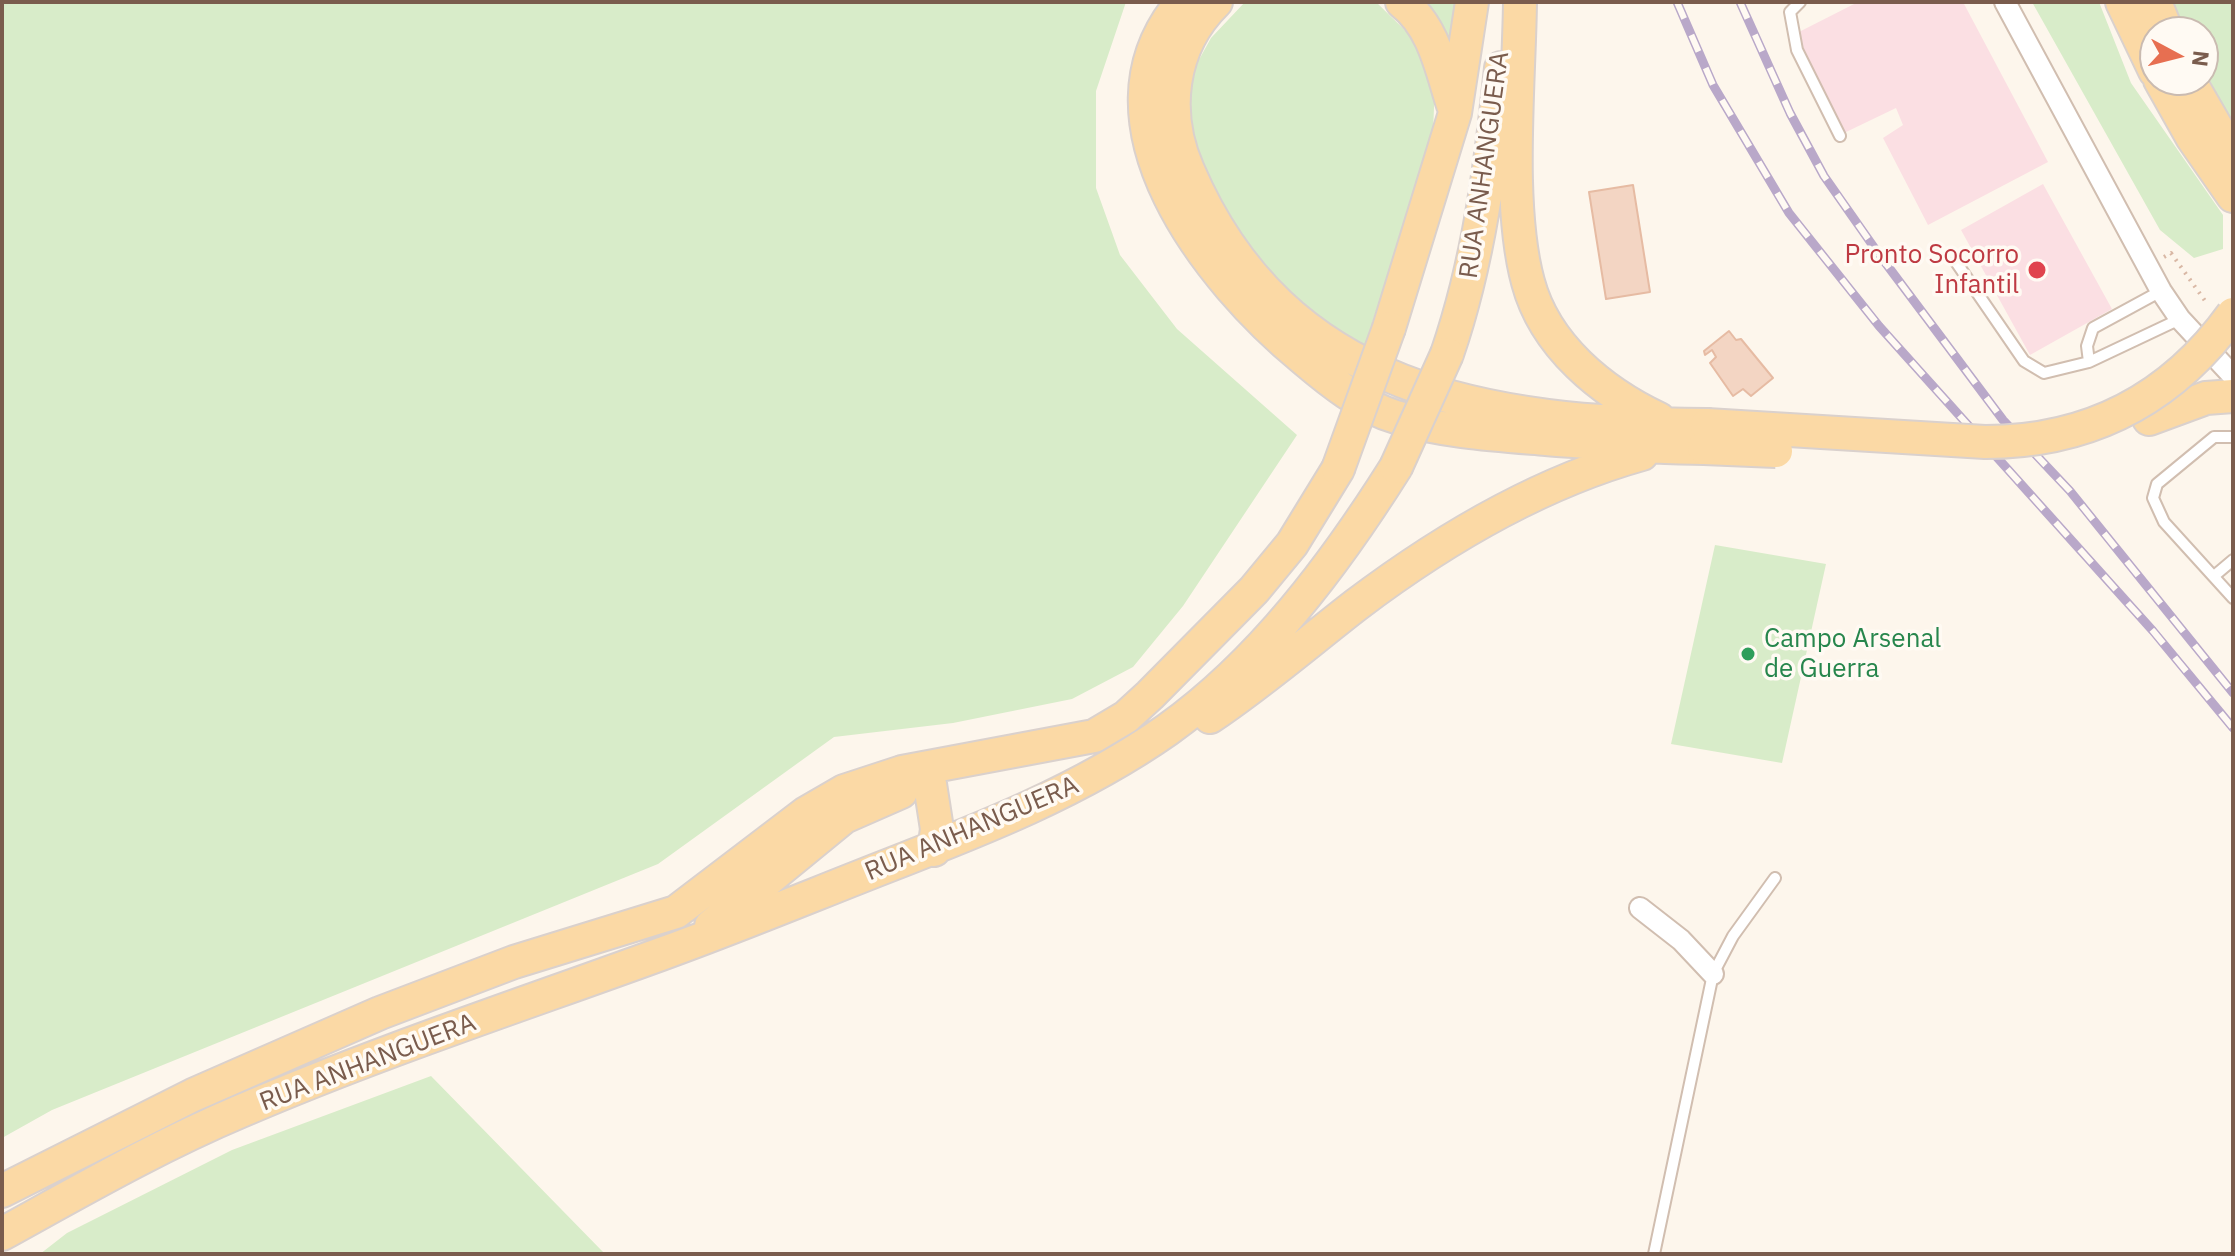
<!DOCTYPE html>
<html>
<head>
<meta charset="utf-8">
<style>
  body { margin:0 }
  #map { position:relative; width:2235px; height:1256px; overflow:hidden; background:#fdf6ec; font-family:"IBM Plex Sans",sans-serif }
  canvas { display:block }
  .frame { position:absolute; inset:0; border:4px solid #7a5c4d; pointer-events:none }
  .north { position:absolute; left:2139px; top:16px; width:80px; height:80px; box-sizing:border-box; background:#fffaf3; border:2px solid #cabbb1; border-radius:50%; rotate:97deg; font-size:22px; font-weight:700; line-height:32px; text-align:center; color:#7a5c4d }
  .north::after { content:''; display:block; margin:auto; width:28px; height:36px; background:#e76f51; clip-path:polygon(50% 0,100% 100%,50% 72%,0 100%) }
</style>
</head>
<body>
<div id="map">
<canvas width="2235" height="1256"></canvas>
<div class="frame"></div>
<div class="north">N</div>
</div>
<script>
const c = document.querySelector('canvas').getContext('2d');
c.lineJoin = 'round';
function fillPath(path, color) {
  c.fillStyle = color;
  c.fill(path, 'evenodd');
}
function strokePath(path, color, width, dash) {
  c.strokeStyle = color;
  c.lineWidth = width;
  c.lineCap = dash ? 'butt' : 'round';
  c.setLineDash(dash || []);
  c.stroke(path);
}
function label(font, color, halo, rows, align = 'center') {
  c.font = font + ' "IBM Plex Sans",sans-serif';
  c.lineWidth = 7;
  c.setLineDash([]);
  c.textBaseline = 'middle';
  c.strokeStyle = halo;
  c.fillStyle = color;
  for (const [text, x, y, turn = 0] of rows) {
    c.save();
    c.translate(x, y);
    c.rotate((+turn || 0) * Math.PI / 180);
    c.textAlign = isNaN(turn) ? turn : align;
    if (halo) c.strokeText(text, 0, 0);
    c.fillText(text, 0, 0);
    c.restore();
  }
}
fillPath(new Path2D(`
  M1858,2H1963L2048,162L1928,225L1883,138L1903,125L1896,108L1844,133L1795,34Z
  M2043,184L2112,309L2030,355L1961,230Z`), '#fbdfe3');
fillPath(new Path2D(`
  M2,2H1126L1096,91V188L1120,255L1177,329L1297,435L1183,606L1133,667L1072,699L953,723L834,737L658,864L52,1110L2,1138Z
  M1245,2H1376L1415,40L1435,84L1433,132L1363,352L1337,341L1236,243L1185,128L1191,74L1211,38Z
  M1427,2H1460L1450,39Z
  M2032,2H2099L2131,83L2223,215V249L2194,258L2160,230Z
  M2163,2H2233V139L2203,80V32H2176Z
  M1715,545L1826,564L1782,763L1671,744Z
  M431,1076L605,1254H40L67,1233L232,1150Z`), '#d8ecc9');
const building = new Path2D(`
  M1633,185L1650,292L1606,299L1589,192Z
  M1729,331L1736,340L1741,339L1773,378L1751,396L1743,389L1733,396L1710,363L1716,357L1712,350L1705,355L1704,351Z`);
fillPath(building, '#f3d5c3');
strokePath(building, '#e6bba3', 2);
const service = new Path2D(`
  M1800,2L1790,12L1797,50L1840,136
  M1956,262L2024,361L2044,373L2089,362L2180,319
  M2089,362L2087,346L2093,328L2161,291
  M2233,437H2214L2157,484L2153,498L2164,522L2233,598
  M2214,576L2233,560
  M1654,1254L1713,974L1733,936L1775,878`);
const minor = new Path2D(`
  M2005,2L2161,291L2180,319L2233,376
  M1640,908L1681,940L1713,974`);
const primary = new Path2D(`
  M1182,2C1080,121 1210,282 1304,359C1330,381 1362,407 1396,417C1443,432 1497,435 1546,439C1599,443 1651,448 1704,448
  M1216,2C1170,47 1163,113 1188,170C1284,394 1489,423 1707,425
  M1402,2C1434,27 1441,68 1453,105
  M1520,2C1519,84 1507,205 1528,282C1545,346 1602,392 1659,419
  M2122,2L2155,71
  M2155,2L2167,32
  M2160,80L2192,137L2233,196
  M2189,80L2233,156
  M1389,328L1455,113L1472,2
  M1447,354C1479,261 1491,165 1501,68
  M2149,419L2206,398L2233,396
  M1210,717C1261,683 1307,643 1356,605C1442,540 1538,483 1642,454
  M902,772L930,784L937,829L934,850
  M711,926L844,817L901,792
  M2,1191L193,1095L380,1013L514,962L676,912L806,813L844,791L902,772L1094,736L1126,717L1150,695L1254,590L1292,544L1338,469
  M2,1234C80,1191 158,1146 241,1111C378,1052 521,1005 661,954C736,927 808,897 882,868C980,830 1080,791 1167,730C1261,663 1335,564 1396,467`);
strokePath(service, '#d1beb0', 14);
strokePath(minor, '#d1beb0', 24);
strokePath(primary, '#dad1cd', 36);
strokePath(new Path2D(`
  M2164,257L2171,253L2208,305`), '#d9b8a5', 4, [2, 6]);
strokePath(service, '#fff', 10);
strokePath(minor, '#fff', 20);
strokePath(primary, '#fbd9a5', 32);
const rail = new Path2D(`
  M1677,2L1713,85L1789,213L1879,326L2153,631L2233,728
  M1740,2L1790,113L1824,176L1878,253L2003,420L2070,491L2233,693`);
strokePath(rail, '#b9a8c9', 9);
strokePath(rail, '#fffaf3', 6, [18]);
const primaryBridge = new Path2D(`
  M1707,425L1985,442C2089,442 2172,399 2233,314
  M1704,448L1776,451
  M1396,467L1447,354
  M1338,469L1389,328`);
strokePath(primaryBridge, '#dad1cd', 36, []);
strokePath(primaryBridge, '#fbd9a5', 32);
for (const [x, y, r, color] of [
  [2037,270,10,"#e0444e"],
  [1748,654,8,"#2e9e5b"]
]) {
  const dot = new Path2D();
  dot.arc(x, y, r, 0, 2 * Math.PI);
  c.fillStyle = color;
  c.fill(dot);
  strokePath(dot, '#fffaf3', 3);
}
label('26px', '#7a5c4d', '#fffaf3', [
  ["RUA ANHANGUERA",1485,165,-82],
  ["RUA ANHANGUERA",972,829,-23],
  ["RUA ANHANGUERA",368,1063,-21]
]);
label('26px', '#be3a42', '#fffaf3', [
  ["Pronto Socorro",2019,255],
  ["Infantil",2019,285]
], 'right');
label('26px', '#27864d', '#fffaf3', [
  ["Campo Arsenal",1764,639],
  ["de Guerra",1764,669]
], 'left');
</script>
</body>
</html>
